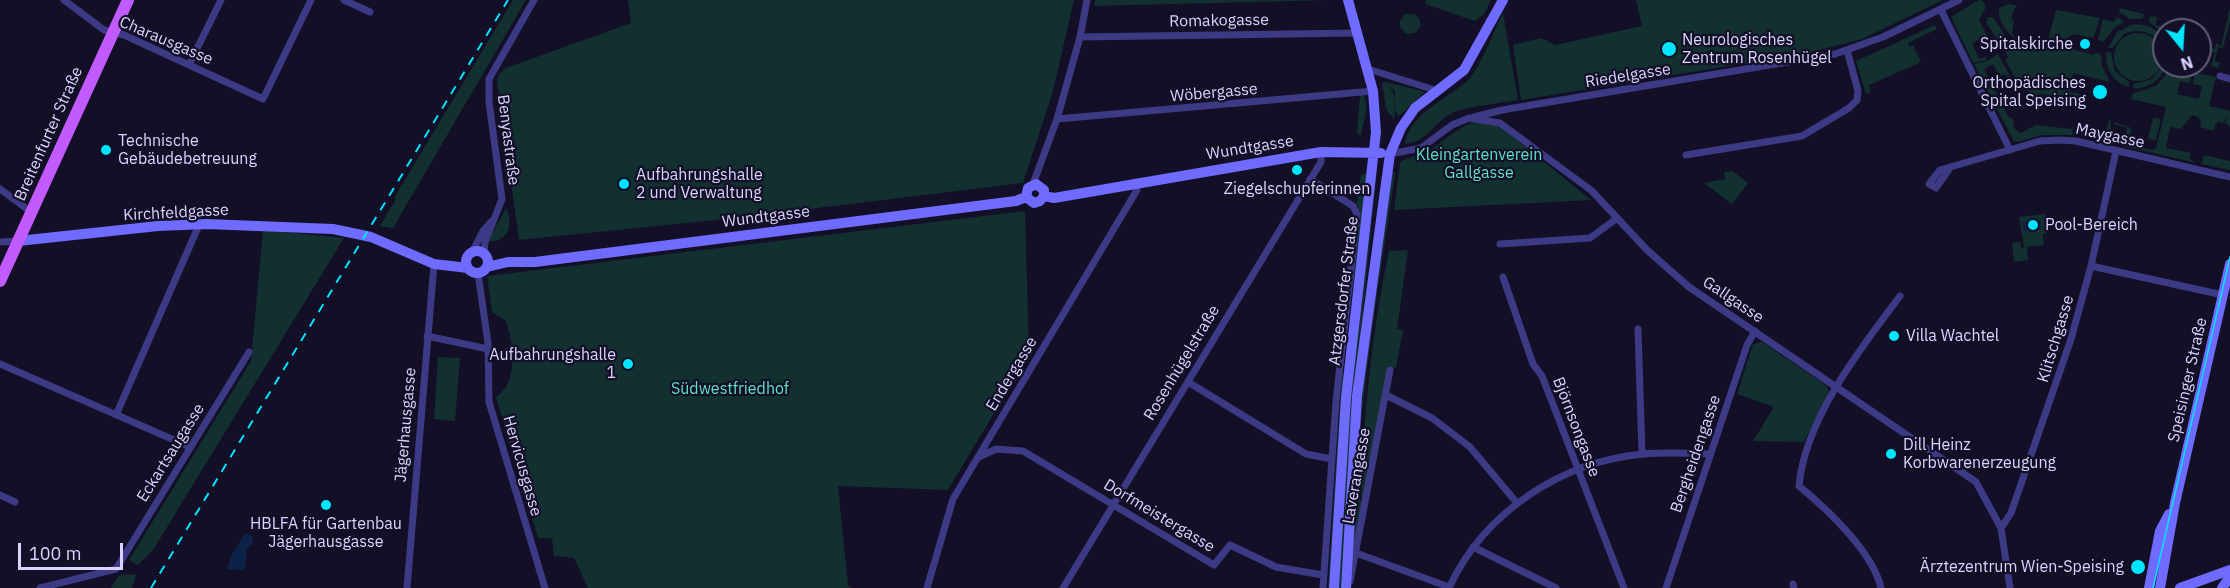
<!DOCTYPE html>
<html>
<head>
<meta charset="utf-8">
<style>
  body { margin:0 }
  #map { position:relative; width:2230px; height:588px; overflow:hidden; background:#130f26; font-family:"IBM Plex Sans",sans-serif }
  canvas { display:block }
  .north { position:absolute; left:2152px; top:18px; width:60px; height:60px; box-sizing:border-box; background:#130f26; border:2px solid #625e7d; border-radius:50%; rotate:162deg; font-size:16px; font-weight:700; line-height:24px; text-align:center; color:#d9d4ff }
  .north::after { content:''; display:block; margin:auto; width:21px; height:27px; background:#00e5ff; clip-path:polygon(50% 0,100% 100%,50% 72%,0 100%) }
  .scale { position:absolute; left:18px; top:543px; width:105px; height:27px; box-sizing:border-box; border:3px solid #d9d4ff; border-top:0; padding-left:8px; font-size:18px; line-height:21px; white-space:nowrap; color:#d9d4ff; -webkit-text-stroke:4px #130f26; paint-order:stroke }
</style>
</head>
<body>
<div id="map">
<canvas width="2230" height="588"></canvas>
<div class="north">N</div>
<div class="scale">100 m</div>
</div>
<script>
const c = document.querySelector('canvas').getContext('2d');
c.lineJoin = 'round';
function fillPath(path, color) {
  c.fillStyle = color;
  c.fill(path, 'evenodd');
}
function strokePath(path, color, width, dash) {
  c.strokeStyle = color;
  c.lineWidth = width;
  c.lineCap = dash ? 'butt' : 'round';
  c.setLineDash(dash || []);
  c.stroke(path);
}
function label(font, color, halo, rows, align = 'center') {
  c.font = font + ' "IBM Plex Sans",sans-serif';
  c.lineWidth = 4.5;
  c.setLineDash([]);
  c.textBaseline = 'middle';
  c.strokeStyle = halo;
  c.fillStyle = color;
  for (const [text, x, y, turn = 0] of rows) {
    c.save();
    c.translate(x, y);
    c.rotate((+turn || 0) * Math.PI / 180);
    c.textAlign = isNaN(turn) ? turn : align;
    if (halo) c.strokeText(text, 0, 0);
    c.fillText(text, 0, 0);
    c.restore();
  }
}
fillPath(new Path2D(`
  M513,0H526L393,228L380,226L396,199L394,198Z
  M628,0H1074L1053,91L1023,183L735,218L519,240L497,81L499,74L506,68L631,23Z
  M1095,0H1330L1094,6Z
  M1426,0H1491L1484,14L1475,21L1425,4Z
  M1636,0H1943L1862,39L1808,53L1521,100L1513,45L1541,38L1555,45L1642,26Z
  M1979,0H1982L1986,7L1979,20L1991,43L1987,42L1984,37L1972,43L1979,59L1985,57L1987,60L1973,63L1951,17Z
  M2009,4L2018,6L2014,9L2011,20L2014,21L2012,34L2018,40C2007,35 1997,19 1999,8Z
  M2120,8L2144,14L2143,19H2130L2119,12Z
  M2230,8V21L2223,48L2218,47L2215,61L2220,63L2218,68L2211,66L2215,52L2205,50L2204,59H2200V46L2215,49L2216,43L2221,46Z
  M2056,10L2100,18L2093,38L2074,34L2068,37L2067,43L2071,49L2094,55L2096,51V53L2101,54L2102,66L2110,82L2073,73L2072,78H2066L2065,85L2070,86V92L2080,94L2077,98L2039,94V98L2023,88L2025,84H2019L2005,60L2009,58L1986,22L1988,17H1993L2009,41L2045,51Z
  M1503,13L1518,100C1499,103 1475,106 1457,111C1436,118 1428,143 1405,144C1410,112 1449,99 1469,79C1480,68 1495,28 1503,13Z
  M1405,14H1414L1419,18L1421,26L1415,33L1406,34L1400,27V21Z
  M2150,16L2157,17L2156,25L2172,28L2177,23L2187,25L2186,30H2164V33L2149,22Z
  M2118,17L2124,22L2114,28L2103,42L2098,40L2103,19L2113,22Z
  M1935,25L1937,29L1908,43L1909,47L1913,45L1921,62L1869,85L1871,92L1866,94L1856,61Z
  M2131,25C2152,22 2164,33 2164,54C2160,34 2142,26 2124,34L2113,48H2108L2117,32Z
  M2114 57a24 24 0 1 1 48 0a24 24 0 1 1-48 0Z
  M2106,52H2111L2115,71L2129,82V87C2113,83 2105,68 2106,52Z
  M1998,54L2011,78L2008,79L2005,74L2000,76L1993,64L1984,69L2008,116L2013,119L2014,128L2021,133L2036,125L2072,129V124L2073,135H2043L2017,142L2013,140L1974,64L1987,61Z
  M2163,65L2166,66C2160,81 2150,87 2134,89L2133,84L2152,79Z
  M2173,67L2192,72L2190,83L2180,81L2177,94L2199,99L2202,86L2193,84L2195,73L2216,77L2209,106L2230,111V128L2227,123L2224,124L2229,114L2222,124L2220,121L2215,125L2214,131L2200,127L2201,121L2198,117L2192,115L2181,129L2170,127L2166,148L2191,153L2190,159L2196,163L2081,136L2084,127V131L2105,136L2109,120L2111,121L2110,137L2124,140L2127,128L2113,124L2115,122L2131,128L2130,145L2152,150L2156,148L2166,107L2131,99L2132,94L2156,86Z
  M1383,81L1425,92L1398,117L1394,105L1395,91Z
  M1382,82C1397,87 1396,106 1394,119L1386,109Z
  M1360,95H1364C1370,112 1362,122 1361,137L1357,133Z
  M2153,118L2161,119L2156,140L2148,139Z
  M1474,122L1500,126L1591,200L1394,210L1400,163C1405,157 1413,158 1421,154C1441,146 1452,130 1474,122Z
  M2204,155L2230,161V170L2201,164Z
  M1392,171L1395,173C1390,214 1345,484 1362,502L1352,563L1363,385Z
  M1732,171L1748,183L1732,204L1704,183L1725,179L1724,172Z
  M1370,172L1347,327L1360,213L1357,204L1361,175Z
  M1377,172L1351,428L1342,588H1338L1347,428Z
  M506,208C514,223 509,243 488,241Z
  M1025,211L1029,355L948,490L838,486L848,585L851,588H588L574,558L554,556L552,538H538L496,397C519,383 514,340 505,320L492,312L487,276Z
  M2045,214L2047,233L2043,234L2044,245L2027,247L2028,260L2014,262L2012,243L2020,242L2021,248L2024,247L2019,217Z
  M263,230L344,238L153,550L138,565L129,560L251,361Z
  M1408,250L1397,329L1403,330L1396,368L1389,367L1365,502L1361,497C1363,417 1372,330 1389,251Z
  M1762,342L1827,386L1829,392L1804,442L1753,441L1774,407L1737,394L1753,344Z
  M438,357L460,358L455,421L434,419Z
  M1342,369L1344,381L1330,588H1328Z
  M126,574L136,575L132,588H111L118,576Z`), '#12302f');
fillPath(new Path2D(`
  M2040,220L2041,230L2024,232L2022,222Z
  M245,533L253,536L252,545L247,549L245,570L227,569L232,554Z`), '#0c2248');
strokePath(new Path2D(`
  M64,0L104,30L124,35L263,99L311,0
  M344,0L370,12
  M1941,10L2010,150
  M1080,37L1357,33
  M189,65L221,0
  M1368,69L1438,91
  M2220,76L2230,79
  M1474,117L1502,110L1835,54L1883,37L1959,0
  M1057,119L1373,91
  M1390,154L1421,148L1452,125L1469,118L1500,123L1592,191L1647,250L1689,287L1976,482L2001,528L2010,588
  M1686,155L1802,136L1849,108L1857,100L1858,91L1847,50
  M1950,168L1936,188L1929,184L1940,170L2040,141L2059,140L2076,141L2230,177
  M1310,179L1353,206L1357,214L1336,401L1323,588
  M1033,184L1057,119L1080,37L1087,0
  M0,189L31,212
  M0,242L18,241
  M1500,244L1590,238L1616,219
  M472,252L483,231L491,222
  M484,253L485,242L502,199L489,102V79L534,0
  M2091,266L2223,295
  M478,273L488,343L489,402L545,588
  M1503,277L1533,364L1542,376L1624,588
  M1638,329L1642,454
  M427,336L488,349
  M0,364L190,447
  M1188,382L1306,454L1332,459
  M1386,395L1432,418L1470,447L1517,503
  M116,415L199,225
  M979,457L996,449L1023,451L1214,565L1230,545L1276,567L1323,575
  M0,495L15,502
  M2001,528L2011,513L2071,339L2091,266L2116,151
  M1473,547L1556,588
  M1356,553L1449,587
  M1350,581L1390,370
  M1793,584L1794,588
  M40,588L116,569L249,352
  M407,588L434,264
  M927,588L953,499L1137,190V182
  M1063,588L1321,162V152
  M1449,588C1484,512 1562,461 1644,454C1666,452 1687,453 1709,454
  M1666,588L1747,345L1755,331
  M1881,588C1873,552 1827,509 1799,486C1805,419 1860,349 1900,296`), '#3d3a85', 7);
strokePath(new Path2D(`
  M1044,196L1054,198L1321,152L1381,153
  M1026,197L1028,188L1036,184L1044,190V196
  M1026,197L1034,203L1040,201L1044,196
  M18,241L158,226L207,224L333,229L371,237L434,264L468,268
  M466 262a11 11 0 1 1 22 0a11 11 0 1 1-22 0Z
  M487,267L508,262H535L1016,201L1026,197
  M1334,588L1346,398L1376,132L1373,91L1348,0
  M1346,588L1357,396L1390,154L1401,128L1415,108L1464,70L1503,0
  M2149,588L2160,531L2169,514
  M2160,588L2175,503L2230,264
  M2180,588L2230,570
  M2222,588L2230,577`), '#6f6bff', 10);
strokePath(new Path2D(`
  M0,281L128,0`), '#c25bff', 12);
strokePath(new Path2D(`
  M2153,588L2230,257`), '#00e5ff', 1.5);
strokePath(new Path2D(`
  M151,588L508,0`), '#00e5ff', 2, [9, 8]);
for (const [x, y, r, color] of [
  [2085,44,6,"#00e5ff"],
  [1669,49,8,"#00e5ff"],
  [2100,92,8,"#00e5ff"],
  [106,150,6,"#00e5ff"],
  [1297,170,6,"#00e5ff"],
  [624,184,6,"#00e5ff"],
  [2033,225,6,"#00e5ff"],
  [1894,336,6,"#00e5ff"],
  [628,364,6,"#00e5ff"],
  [1891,454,6,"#00e5ff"],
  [326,505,6,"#00e5ff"],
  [2138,567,8,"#00e5ff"]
]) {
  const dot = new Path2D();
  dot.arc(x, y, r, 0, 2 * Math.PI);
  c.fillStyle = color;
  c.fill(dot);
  strokePath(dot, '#130f26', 2);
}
label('16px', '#d9d4ff', '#130f26', [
  ["Romakogasse",1219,21,-1],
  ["Charausgasse",166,41,23],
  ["Riedelgasse",1628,76,-9],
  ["Wöbergasse",1214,93,-5],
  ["Breitenfurter Straße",49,134,-66],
  ["Maygasse",2110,136,12],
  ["Benyastraße",508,140,83],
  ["Wundtgasse",1250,148,-9],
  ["Kirchfeldgasse",176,213,-3],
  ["Wundtgasse",766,217,-7],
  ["Atzgersdorfer Straße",1344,291,-83],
  ["Gallgasse",1733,300,34],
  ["Klitschgasse",2056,339,-73],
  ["Rosenhügelstraße",1182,363,-59],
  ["Endergasse",1012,374,-59],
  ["Speisinger Straße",2188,380,-77],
  ["Jägerhausgasse",406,425,-85],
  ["Björnsongasse",1576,427,69],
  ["Eckartsaugasse",171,453,-58],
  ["Bergheidengasse",1696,454,-71],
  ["Hervicusgasse",522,466,74],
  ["Laverangasse",1357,476,-80],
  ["Dorfmeistergasse",1159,516,31]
]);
label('16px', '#d9d4ff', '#130f26', [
  ["Neurologisches",1682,40],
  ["Zentrum Rosenhügel",1682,58],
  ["Spitalskirche",2073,44,"right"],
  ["Orthopädisches",2086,83,"right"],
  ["Spital Speising",2086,101,"right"],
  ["Technische",118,141],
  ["Gebäudebetreuung",118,159],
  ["Aufbahrungshalle",636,175],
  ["2 und Verwaltung",636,193],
  ["Ziegelschupferinnen",1297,189,"center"],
  ["Pool-Bereich",2045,225],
  ["Villa Wachtel",1906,336],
  ["Aufbahrungshalle",616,355,"right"],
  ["1",616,373,"right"],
  ["Dill Heinz",1903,445],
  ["Korbwarenerzeugung",1903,463],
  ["HBLFA für Gartenbau",326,524,"center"],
  ["Jägerhausgasse",326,542,"center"],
  ["Ärztezentrum Wien-Speising",2124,567,"right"]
], 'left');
label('16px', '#5fe0c0', '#130f26', [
  ["Kleingartenverein",1479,155],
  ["Gallgasse",1479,173],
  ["Südwestfriedhof",730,389]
]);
</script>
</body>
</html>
